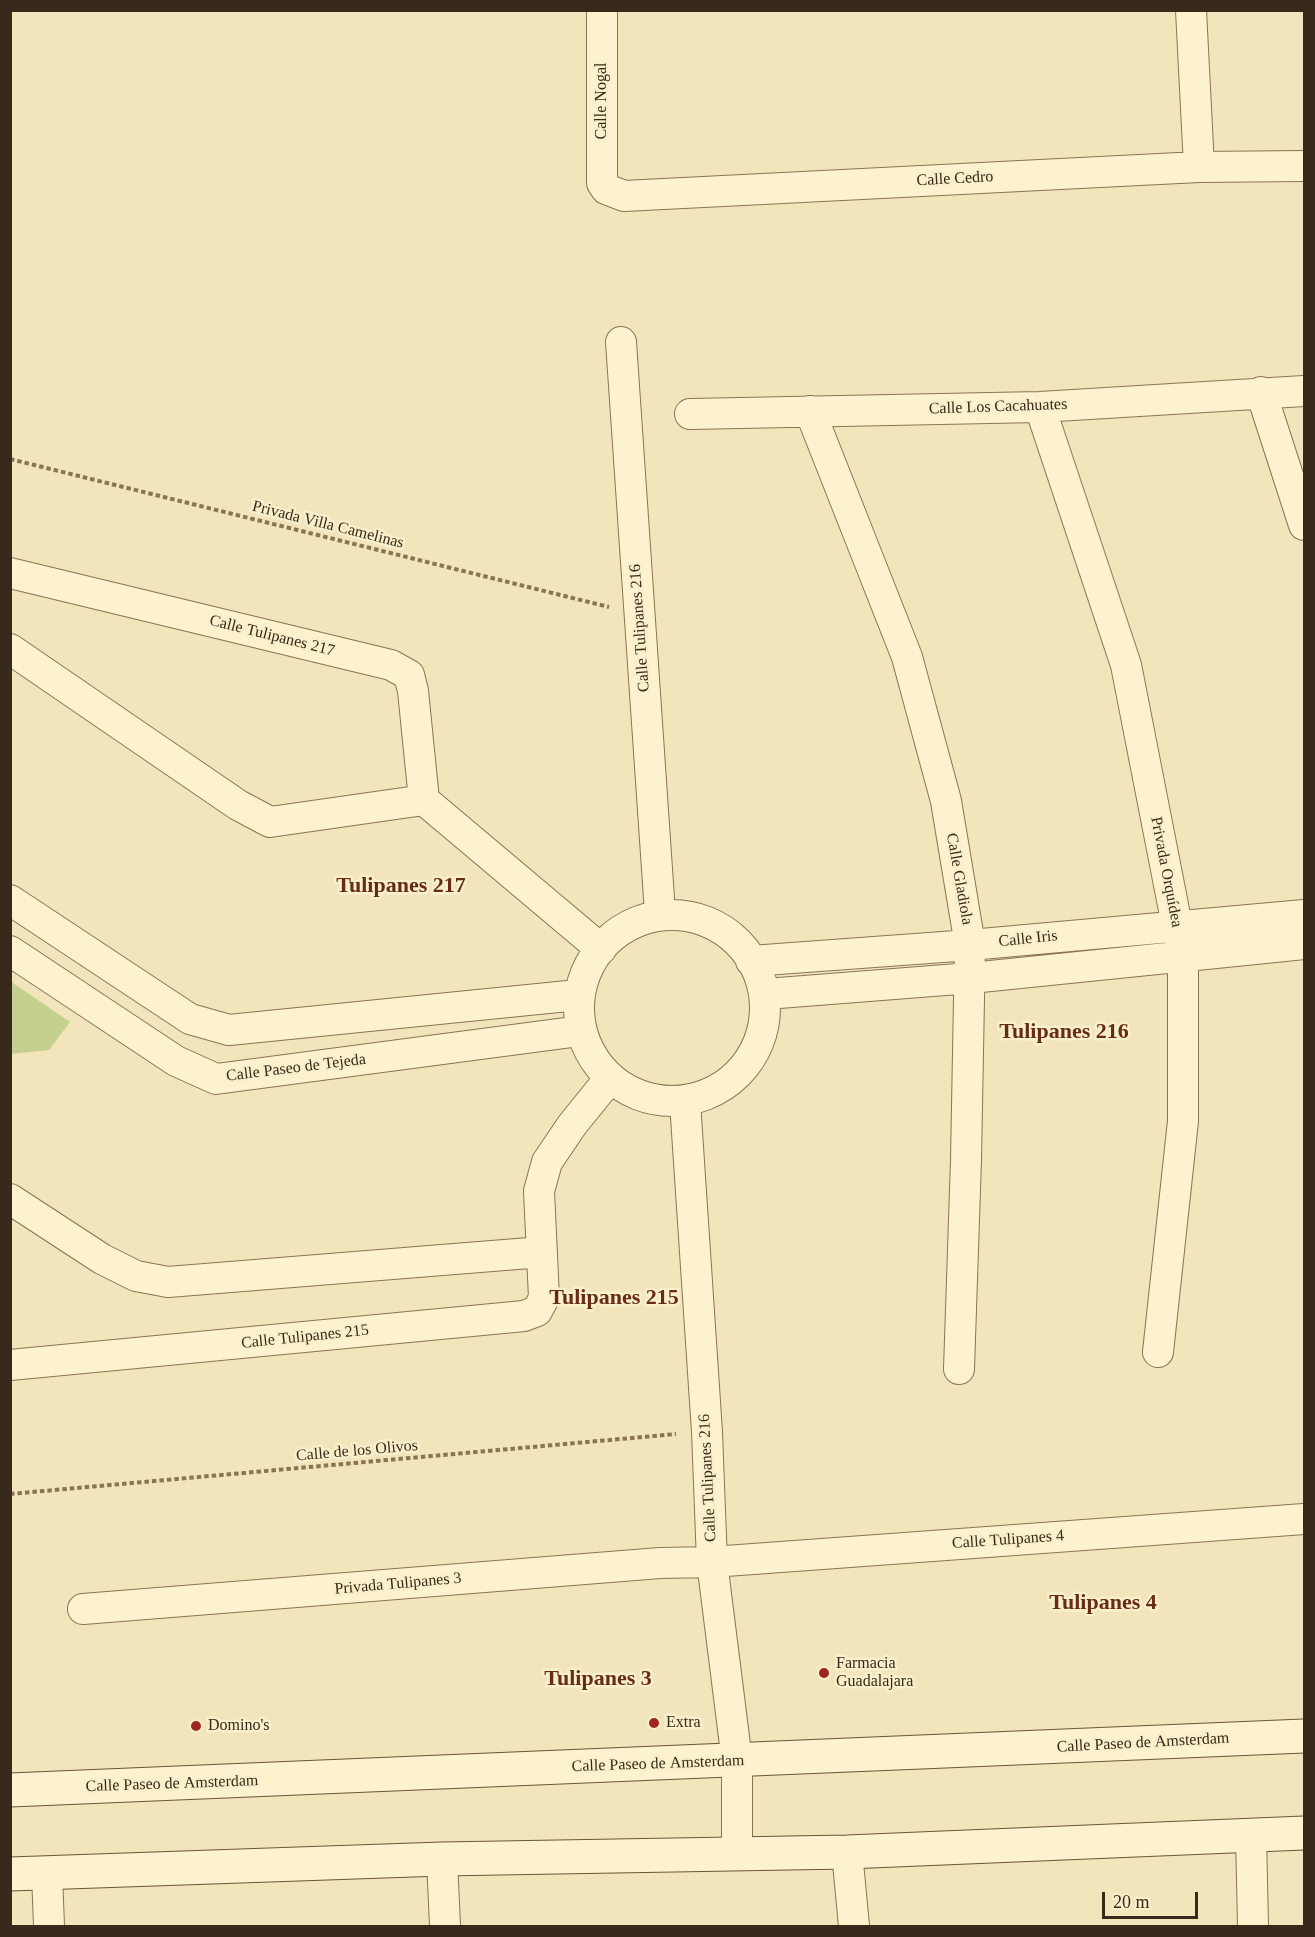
<!DOCTYPE html>
<html>
<head>
<meta charset="utf-8">
<style>
  body { margin:0 }
  #map { position:relative; width:1315px; height:1937px; overflow:hidden; background:#f2e5bb; font-family:"Times New Roman",serif }
  canvas { display:block }
  .frame { position:absolute; inset:0; border:12px solid #382a1a; pointer-events:none }
  .scale { position:absolute; left:1102px; top:1892px; width:96px; height:27px; box-sizing:border-box; border:3px solid #382a1a; border-top:0; padding-left:8px; font-size:18px; line-height:21px; white-space:nowrap; color:#382a1a; -webkit-text-stroke:4px #f8efcb; paint-order:stroke }
</style>
</head>
<body>
<div id="map">
<canvas width="1315" height="1937"></canvas>
<div class="frame"></div>
<div class="scale">20 m</div>
</div>
<script>
const c = document.querySelector('canvas').getContext('2d');
c.lineJoin = 'round';
function fillPath(path, color) {
  c.fillStyle = color;
  c.fill(path, 'evenodd');
}
function strokePath(path, color, width, dash) {
  c.strokeStyle = color;
  c.lineWidth = width;
  c.lineCap = dash ? 'butt' : 'round';
  c.setLineDash(dash || []);
  c.stroke(path);
}
function label(font, color, halo, rows, align = 'center') {
  c.font = font + ' "Times New Roman",serif';
  c.lineWidth = 5;
  c.setLineDash([]);
  c.textBaseline = 'middle';
  c.strokeStyle = halo;
  c.fillStyle = color;
  for (const [text, x, y, turn = 0] of rows) {
    c.save();
    c.translate(x, y);
    c.rotate((+turn || 0) * Math.PI / 180);
    c.textAlign = isNaN(turn) ? turn : align;
    if (halo) c.strokeText(text, 0, 0);
    c.fillText(text, 0, 0);
    c.restore();
  }
}
fillPath(new Path2D(`
  M10,981L70,1022L49,1050L11,1054Z`), '#c4d08e');
const minor = new Path2D(`
  M602,10V183L606,189L624,196L1199,167L1304,166
  M1191,10L1199,167
  M621,342L660,913
  M1261,392L1304,525
  M1040,407L1126,665L1183,956V1121L1158,1352
  M810,411L907,657L946,801L970,945L966,1160L959,1369
  M690,414L1040,407L1304,391
  M10,573L391,665L409,675L413,691L424,800L601,949
  M10,649L238,805L270,822L424,800
  M10,900L190,1019L229,1030L578,995
  M579 1008a93 93 0 1 1 186 0a93 93 0 1 1-186 0Z
  M10,951L176,1061L216,1079L580,1031
  M751,961L970,945L1304,915
  M766,994L971,978L1304,944
  M685,1102L707,1432L712,1562L737,1761V1853
  M10,1199L102,1259L136,1276L168,1282L542,1252
  M10,1365L524,1316L537,1311L544,1298L539,1191L547,1162L572,1125L610,1078
  M83,1609L660,1563L712,1562L1304,1519
  M1251,1835L1253,1926
  M847,1852L854,1926
  M442,1859L445,1926
  M47,1874L49,1926`);
const secondary = new Path2D(`
  M10,1790L1304,1736
  M10,1874L442,1859L847,1852L1304,1833`);
strokePath(minor, '#8a7453', 32);
strokePath(secondary, '#6b5537', 35);
strokePath(new Path2D(`
  M10,459L609,607
  M10,1494L676,1434`), '#8a7453', 4, [4.5, 3]);
strokePath(minor, '#fcf2ce', 30);
strokePath(secondary, '#fcf2ce', 33);
for (const [x, y, r, color] of [
  [824,1673,6,"#9e261e"],
  [654,1723,6,"#9e261e"],
  [196,1726,6,"#9e261e"]
]) {
  const dot = new Path2D();
  dot.arc(x, y, r, 0, 2 * Math.PI);
  c.fillStyle = color;
  c.fill(dot);
  strokePath(dot, '#f8efcb', 2);
}
label('16px', '#382a1a', '#f8efcb', [
  ["Calle Nogal",602,101,-90],
  ["Calle Cedro",955,179,-3],
  ["Calle Los Cacahuates",998,407,-2],
  ["Privada Villa Camelinas",328,525,14],
  ["Calle Tulipanes 216",640,628,-94],
  ["Calle Tulipanes 217",272,636,14],
  ["Privada Orquídea",1166,872,79],
  ["Calle Gladiola",959,879,80],
  ["Calle Iris",1028,939,-6],
  ["Calle Paseo de Tejeda",296,1068,-7],
  ["Calle Tulipanes 215",305,1337,-6],
  ["Calle de los Olivos",357,1451,-5],
  ["Calle Tulipanes 216",708,1478,-93],
  ["Calle Tulipanes 4",1008,1540,-4],
  ["Privada Tulipanes 3",398,1584,-5],
  ["Calle Paseo de Amsterdam",1143,1743,-3],
  ["Calle Paseo de Amsterdam",658,1764,-2],
  ["Calle Paseo de Amsterdam",172,1784,-2]
]);
label('16px', '#382a1a', '#f8efcb', [
  ["Farmacia",836,1664],
  ["Guadalajara",836,1682],
  ["Extra",666,1723],
  ["Domino's",208,1726]
], 'left');
label('bold 22px', '#682c15', '#f8efcb', [
  ["Tulipanes 217",401,886],
  ["Tulipanes 216",1064,1032],
  ["Tulipanes 215",614,1298],
  ["Tulipanes 4",1103,1603],
  ["Tulipanes 3",598,1679]
]);
</script>
</body>
</html>
